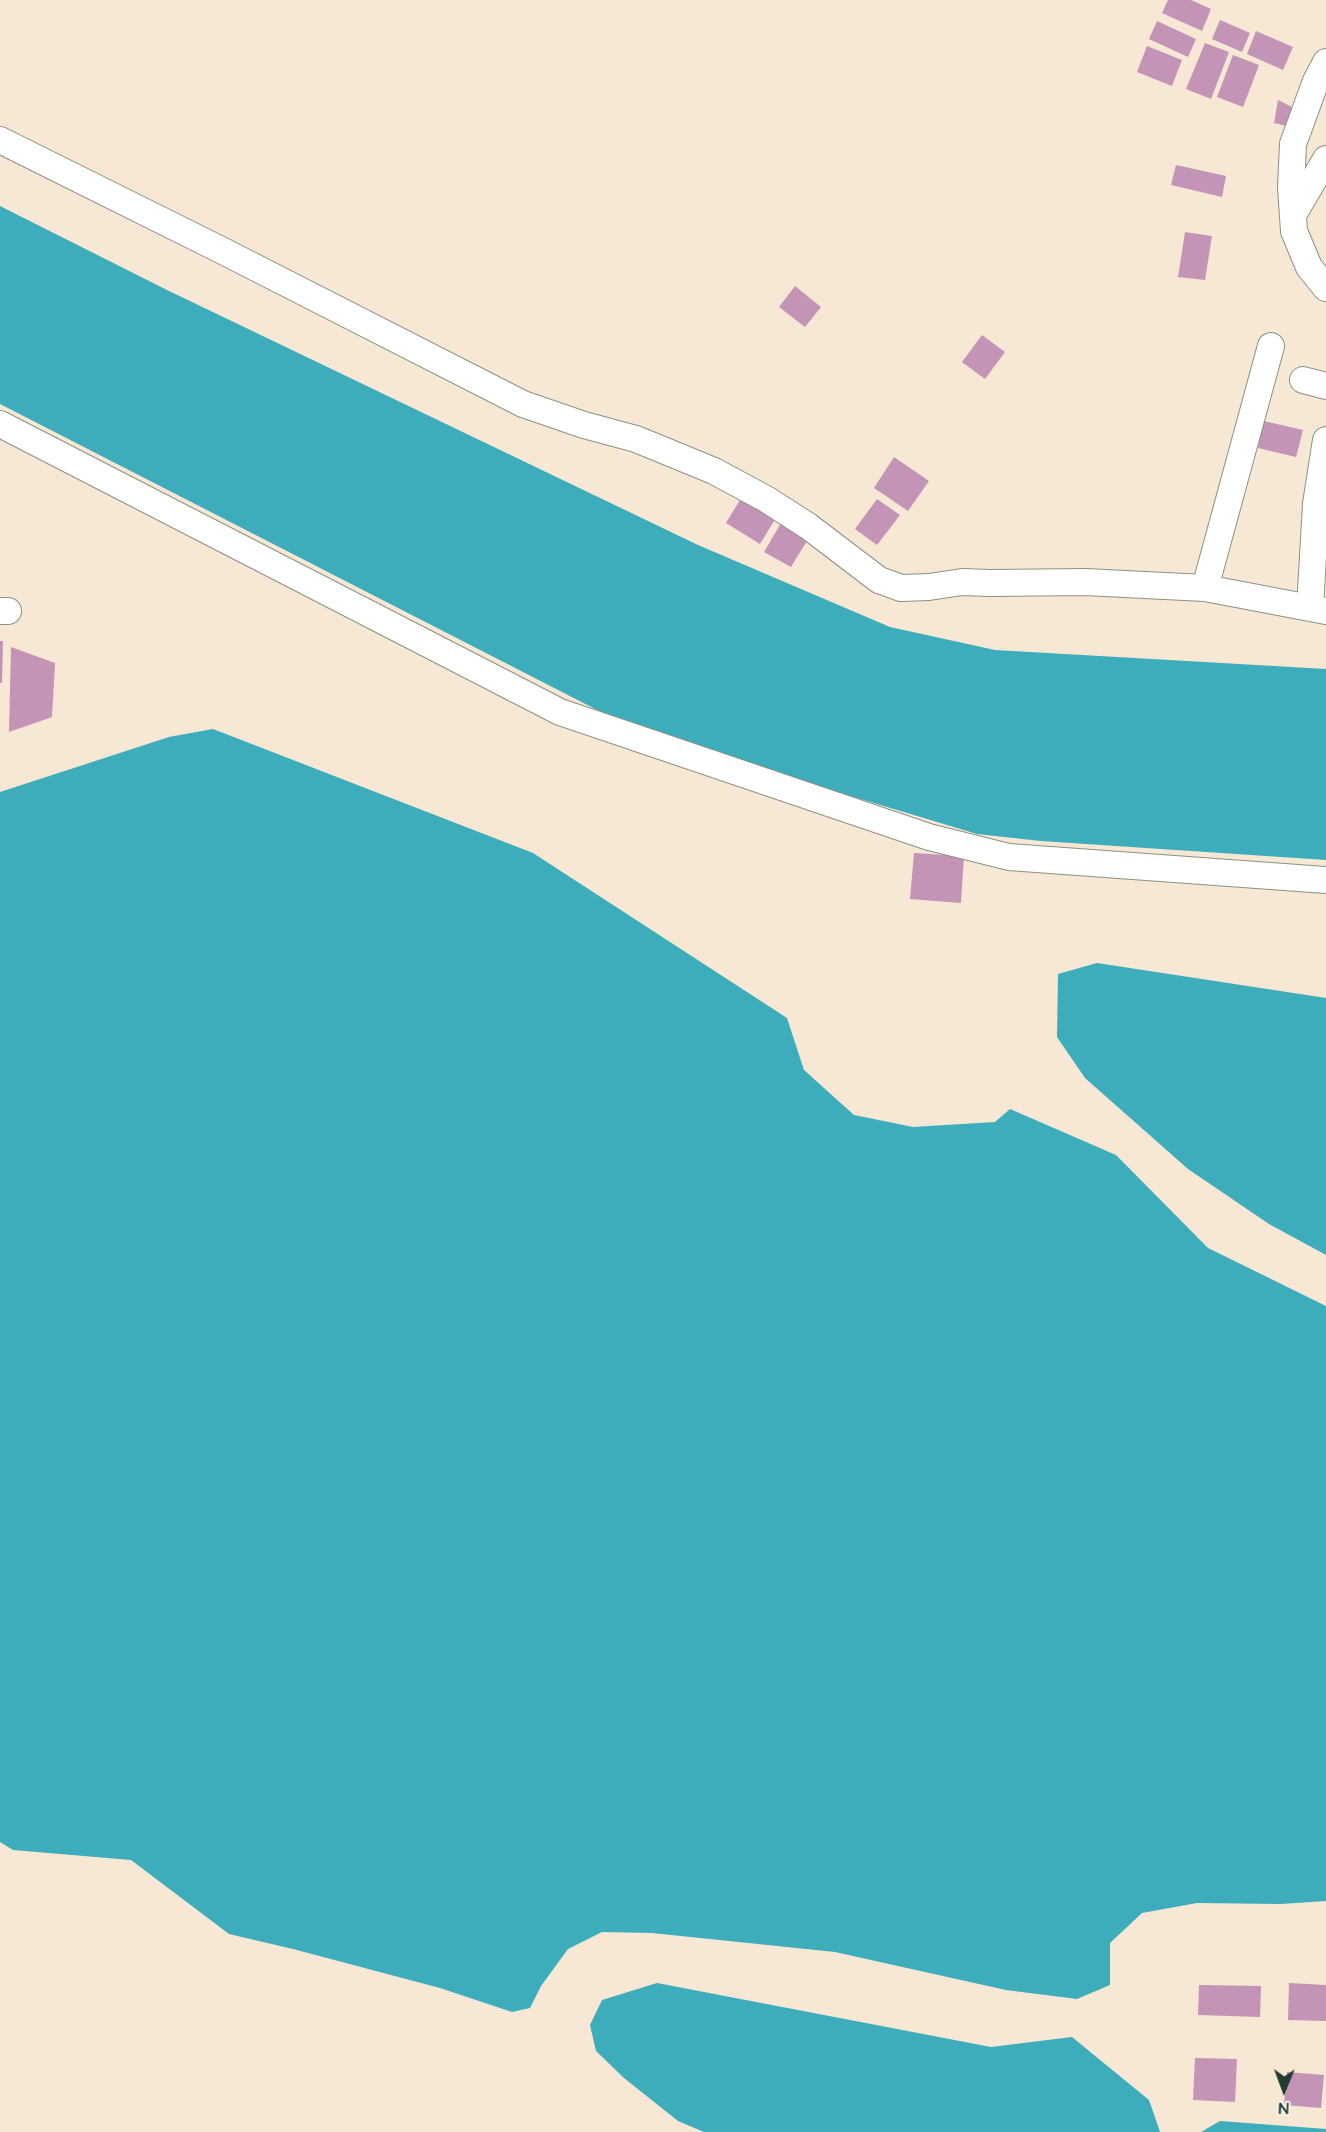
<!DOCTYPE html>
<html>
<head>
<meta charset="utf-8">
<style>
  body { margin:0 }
  #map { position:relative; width:1326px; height:2132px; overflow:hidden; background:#f6e8d5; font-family:"Architects Daughter",sans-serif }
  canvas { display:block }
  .north { position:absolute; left:1254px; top:2060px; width:60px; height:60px; -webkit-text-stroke:4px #f7f3e8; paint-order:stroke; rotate:181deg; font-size:16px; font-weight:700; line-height:24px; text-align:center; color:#1f3d34 }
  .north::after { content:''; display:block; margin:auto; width:21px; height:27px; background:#1f3d34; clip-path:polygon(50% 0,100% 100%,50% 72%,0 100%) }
</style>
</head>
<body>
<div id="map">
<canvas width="1326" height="2132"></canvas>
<div class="north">N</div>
</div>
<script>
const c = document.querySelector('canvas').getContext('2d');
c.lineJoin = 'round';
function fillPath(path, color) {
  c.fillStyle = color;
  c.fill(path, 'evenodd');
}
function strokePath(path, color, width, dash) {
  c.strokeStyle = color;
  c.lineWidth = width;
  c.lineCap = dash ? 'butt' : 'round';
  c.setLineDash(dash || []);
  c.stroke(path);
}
fillPath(new Path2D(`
  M0,206L167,290L698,545L890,627L995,650L1326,669V860L1041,841L977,834L754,767L603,713L0,404Z
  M213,729L533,853L787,1018L804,1070L854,1115L913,1127L995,1122L1010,1109L1116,1155L1208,1248L1326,1306V1901L1281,1904L1197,1903L1142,1913L1110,1943V1985L1077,1999L1006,1990L835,1952L652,1933L602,1932L568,1949L541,1986L530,2008L512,2012L440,1988L293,1949L229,1934L131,1860L13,1850L0,1842V792L169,737Z
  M1097,963L1326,998V1255L1269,1224L1188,1169L1085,1078L1057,1037L1058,974Z
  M657,1983L991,2047L1072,2037L1149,2100L1160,2132H704L678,2121L624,2078L596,2051L590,2025L602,2000Z
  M1220,2121L1326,2129V2132H1201Z`), '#3dacbb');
fillPath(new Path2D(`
  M1168,0H1191L1211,9L1202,31L1162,13Z
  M1220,20L1250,33L1242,52L1212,39Z
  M1157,21L1196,39L1188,57L1149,39Z
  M1256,31L1293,47L1283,70L1247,54Z
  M1205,43L1229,52L1211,99L1186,89Z
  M1147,46L1182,60L1172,86L1137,72Z
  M1233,55L1259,65L1243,107L1217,97Z
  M1278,100L1294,108L1291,127L1274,123Z
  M1176,165L1226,176L1222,197L1171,185Z
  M1185,232L1212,236L1205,280L1178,277Z
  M795,286L821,307L805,327L779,307Z
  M982,335L1005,352L985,379L962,362Z
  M1264,421L1303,430L1296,457L1258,448Z
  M894,457L929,481L908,511L874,488Z
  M743,495L777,516L760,544L726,523Z
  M877,499L900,515L877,545L855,529Z
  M781,523L808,539L791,567L764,552Z
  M0,641H3L2,683H0Z
  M11,647L55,663L52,717L9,732Z
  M914,853L964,856L961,903L910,899Z
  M1289,1983L1326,1985V2021L1288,2020Z
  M1199,1985L1261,1986L1260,2017L1198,2015Z
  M1195,2058L1237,2059L1235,2102L1193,2100Z
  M1287,2072L1324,2075L1321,2108L1284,2105Z`), '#c394b6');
const street = new Path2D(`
  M1326,62L1316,81L1293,144L1291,187L1294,231L1309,267L1326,288
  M0,140L223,251L523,404L584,425L636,439L714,471L766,499L808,526L879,580L901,588L929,587L962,582L990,583L1085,582L1205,588L1326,611
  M1293,215L1326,159
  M1303,380L1326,386
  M0,424L560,712L929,837L1009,857L1326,880
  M1205,588L1271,346
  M1310,608L1316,504L1326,440
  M0,611H8`);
strokePath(street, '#8a9284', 28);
strokePath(street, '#fff', 26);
</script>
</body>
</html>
